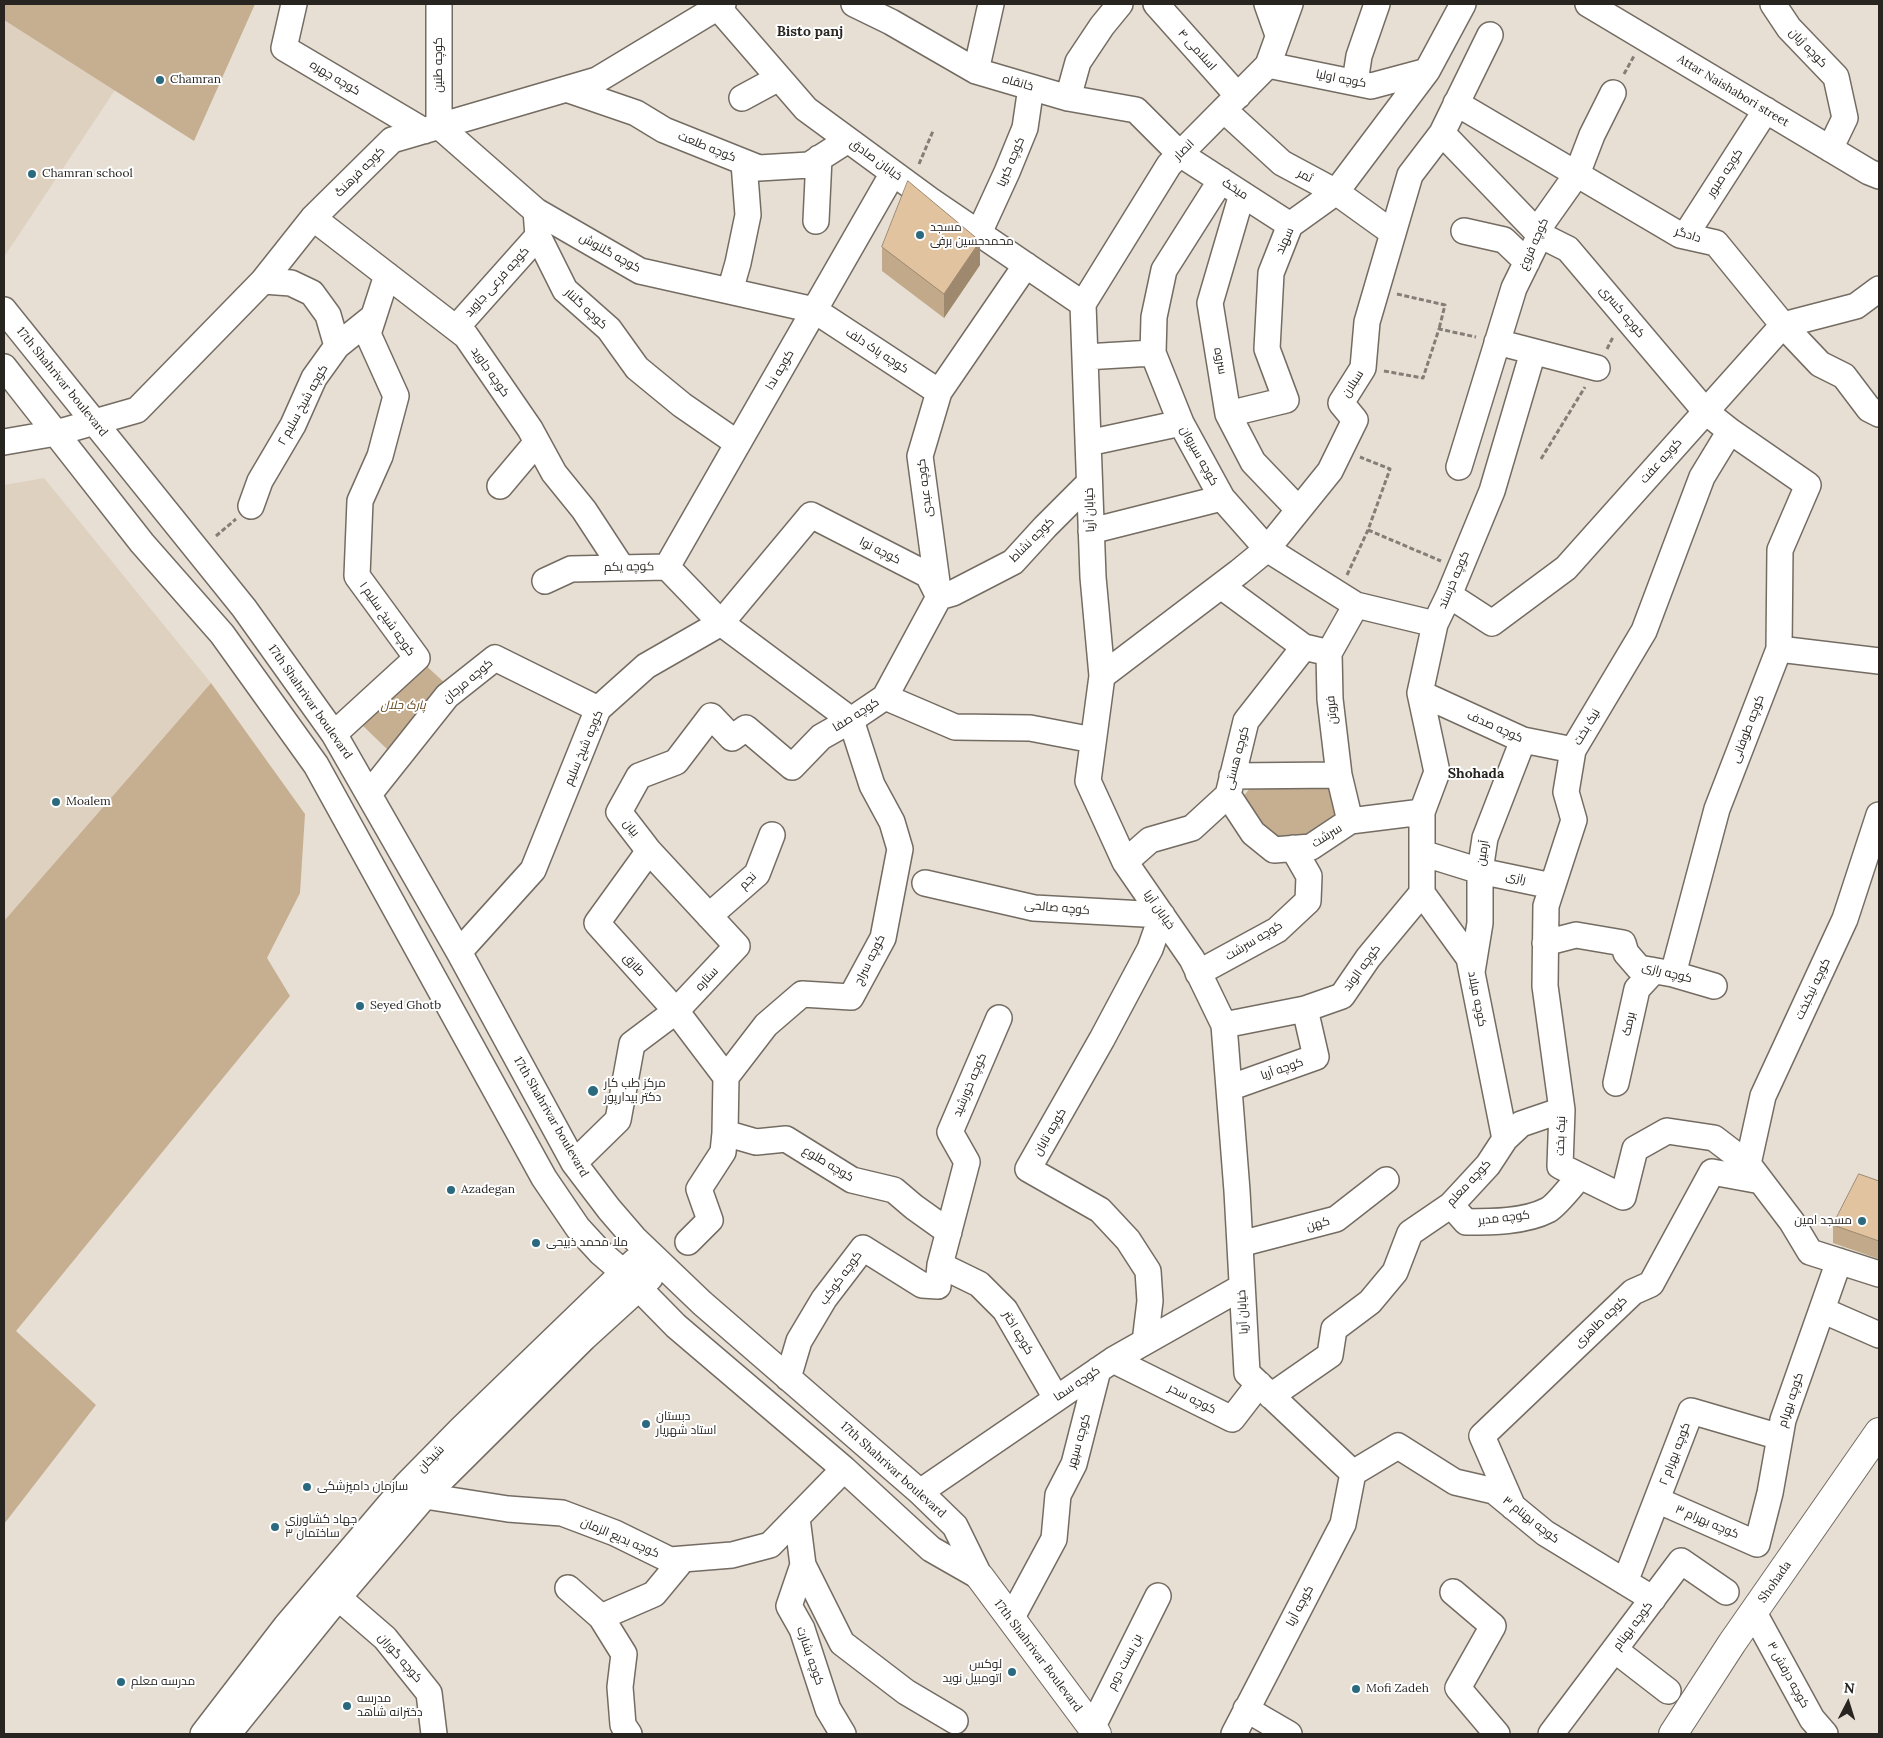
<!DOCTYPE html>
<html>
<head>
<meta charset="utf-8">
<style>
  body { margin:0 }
  #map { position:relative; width:1883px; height:1738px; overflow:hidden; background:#e7dfd4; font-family:Lora,serif }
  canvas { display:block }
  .frame { position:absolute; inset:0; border:5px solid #282521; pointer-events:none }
  .north { position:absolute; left:1823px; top:1678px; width:50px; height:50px; -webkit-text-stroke:4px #fff; paint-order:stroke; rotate:5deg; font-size:14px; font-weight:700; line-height:20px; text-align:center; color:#282521 }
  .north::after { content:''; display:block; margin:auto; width:18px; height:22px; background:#282521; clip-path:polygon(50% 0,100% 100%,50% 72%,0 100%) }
</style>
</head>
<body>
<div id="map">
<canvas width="1883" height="1738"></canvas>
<div class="frame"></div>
<div class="north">N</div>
</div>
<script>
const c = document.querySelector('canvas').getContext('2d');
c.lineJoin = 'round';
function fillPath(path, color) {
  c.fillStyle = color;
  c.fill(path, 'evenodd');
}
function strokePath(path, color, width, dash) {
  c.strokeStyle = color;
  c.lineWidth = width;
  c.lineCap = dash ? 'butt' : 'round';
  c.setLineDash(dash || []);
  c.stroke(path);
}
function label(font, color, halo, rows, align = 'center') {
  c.font = font + ' Lora,Cairo,serif';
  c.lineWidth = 4;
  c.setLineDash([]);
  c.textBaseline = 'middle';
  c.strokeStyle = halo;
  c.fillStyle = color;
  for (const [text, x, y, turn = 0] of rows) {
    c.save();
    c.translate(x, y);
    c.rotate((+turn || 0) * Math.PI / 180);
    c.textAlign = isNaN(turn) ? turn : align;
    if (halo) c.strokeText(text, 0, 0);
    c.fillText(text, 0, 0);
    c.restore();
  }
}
fillPath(new Path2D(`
  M4,20L115,90L4,257Z
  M44,478L211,683L4,921V485Z`), '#ded1c0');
fillPath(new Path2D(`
  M4,4H255L194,141L4,20Z
  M421,661L447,685L387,749L361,724Z
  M211,683L305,814L300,893L267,958L290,996L16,1331L96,1405L4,1524V921Z
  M1256,781L1339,783L1344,818L1294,841L1272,839L1242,798Z`), '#c6ae90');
const minor = new Path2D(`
  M294,4L284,48L424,131
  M439,4V126L536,211L640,271L814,310L939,392
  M715,4L806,109L930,200L1083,304
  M854,4L891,22L976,71L1068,98L1136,110L1180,154L1290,225
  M1156,4L1238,96
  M1267,4L1278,35
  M1588,4L1869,172L1879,176
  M1773,4L1789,28L1836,77L1845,118L1830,149
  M1268,65L1371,86L1427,71L1463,4
  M976,71L991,4
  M1355,82L1359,56L1377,4
  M566,89L636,113L664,130L759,168L809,165L848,140
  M742,98L779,78
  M1068,98L1078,62L1102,26L1120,4
  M1456,103L1680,235L1716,243L1783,325L1820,364L1844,376L1869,409L1879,414
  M1224,110L1282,163L1336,192L1393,233
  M1442,133L1540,235L1568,249L1706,412L1730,431L1808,485L1780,550L1779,649L1717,809L1673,974
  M1221,180L1164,270L1154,317L1153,353L1181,423L1222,498L1267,549L1356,605L1435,624
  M1242,194L1210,303L1228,414L1253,462L1298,509
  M536,211L538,236L565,290L609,329L637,368L682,405L737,443
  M313,218L466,336L530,429L554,473L584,510L622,568
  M816,221L819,158
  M1464,231L1504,240L1527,262
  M979,233L1007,172L1025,128L1031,87
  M1685,236L1766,110
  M263,281L291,283L312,293L328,315L337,346
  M730,291L738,263L748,215L744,163
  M1083,304L1093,577L1102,676L1088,781L1125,862L1192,959L1224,1025L1237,1191L1247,1373L1353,1473
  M1083,304L1169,165L1268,65L1290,4
  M4,310L244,608L334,734L459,952L574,1163L609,1209L634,1238L702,1303L920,1492L955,1526L980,1577
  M456,328L538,236
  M1497,342L1597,368
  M1085,357L1153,353
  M4,367L142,543L222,634L316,765L544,1178L578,1228L601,1253L623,1272L676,1326L844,1469L931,1549L980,1577
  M1228,414L1286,400L1267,349L1271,273L1290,225L1336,192L1427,71
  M1730,431L1702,477L1644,631L1573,750L1566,792L1574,820L1546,906L1545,986L1562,1110L1560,1166L1623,1197L1635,1149L1667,1131L1714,1138L1748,1164L1792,1222L1810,1252L1879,1274
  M4,442L56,433L137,410L263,281L313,218L392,140L597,80L723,4
  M1088,443L1181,423
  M1459,467L1514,288L1540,235L1543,222L1577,174L1592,135L1613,93
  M500,486L537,442
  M251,506L260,481L293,425L314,378L337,346L373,317
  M1091,531L1222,498
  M667,567L893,173
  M545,581L571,569L667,567L721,623L851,720L872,785L892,822L900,849L883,938L851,997L802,994L766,1025L726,1077L725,1133L723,1152L699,1189L710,1220L688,1242
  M1221,586L1304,647L1321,651
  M1449,595L1492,623L1566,568L1783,325L1856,306L1879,289
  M1779,649L1879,661
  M1102,676L1239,572L1267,549L1330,471L1355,420L1341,403L1363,368L1367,322L1410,175L1442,133L1490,35
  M1420,693L1523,740L1573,750
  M885,697L939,597L920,456L939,392L1026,265
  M334,734L417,658L357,576L360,501L380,456L396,396L368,334L387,275
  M1232,776L1339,775
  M369,794L447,696L495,658L598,709
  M1228,795L1253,833L1274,850L1311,847L1350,821L1422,812
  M1350,821L1339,775L1330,699L1329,653L1356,605
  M649,851L597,923L676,1011L726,1077
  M1422,853L1480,871L1552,886
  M1125,862L1150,840L1192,828L1228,795L1246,721L1304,647
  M925,883L1034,908L1162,915L1150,949L1102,1039L1028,1169L1100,1210L1128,1240L1148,1271L1150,1301L1145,1342
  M709,916L757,874L772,835
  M1545,943L1576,935L1623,943L1626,953L1639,968L1673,974L1714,986
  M459,952L533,870L598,709L646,666L721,623L811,515L928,575L939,597L953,593L1013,562L1045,527L1089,483
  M1472,972L1480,923V871L1485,838L1523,740
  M1198,973L1277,930L1308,901L1309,876L1293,848
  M1224,1025L1305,1009L1342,996L1368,958L1422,893
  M1616,1083L1637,989L1650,975L1651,970
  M1229,1088L1316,1057L1305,1009
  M725,1133L756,1142L786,1139L852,1180L894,1190L914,1207L949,1232
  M1505,1139L1469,958L1422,893V812L1437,772L1420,693L1435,624L1449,595L1492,491L1533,352
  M574,1163L618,1120L632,1044L676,1011L737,946L649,851L619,812L639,776L676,762L711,716L732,738L746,728L792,767L821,737L851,720L885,697L955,727L1030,728L1093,740
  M1748,1164L1763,1096L1845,919L1879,815
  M1451,1205L1466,1222C1491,1222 1525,1222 1548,1210C1556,1206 1573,1184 1580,1176
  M1240,1244L1336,1219L1386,1180
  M940,1265L979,1284L1005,1310L1056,1398
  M1822,1310L1879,1335
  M1113,1360L1232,1419L1259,1384
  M788,1378L799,1341L824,1299L863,1248L922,1285L938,1286L940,1265L967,1162L950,1132L999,1018
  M1271,1396L1330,1355L1334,1329L1370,1302L1395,1272L1410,1233L1451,1205L1488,1165L1505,1139L1521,1124L1562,1110
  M1353,1473L1398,1446L1455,1482L1494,1491L1545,1533L1653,1599
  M920,1492L1113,1360L1242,1287
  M425,1496L508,1509L562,1513L615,1533L670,1560L732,1555L770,1545L844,1469
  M1657,1500L1757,1544L1770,1493L1783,1420L1839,1261
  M1513,1507L1482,1436L1633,1292L1651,1284L1712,1172L1761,1181
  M797,1518L803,1565L789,1606L802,1629L828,1709L843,1734
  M803,1565L842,1643L906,1692L955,1721
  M1625,1582L1691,1411L1780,1437
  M326,1587L385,1638L429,1693L434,1734
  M568,1588L601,1617L624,1654L620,1687L623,1725L629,1734
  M1453,1592L1493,1626L1458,1688L1497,1734
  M1754,1613L1812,1719L1825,1734
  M601,1617L654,1594L683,1559
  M1011,1619L1054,1539L1058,1495L1074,1464L1098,1370
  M1615,1650L1668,1691
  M1246,1709L1289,1734
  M1092,1728L1158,1596
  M203,1734L286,1626L406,1485L461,1429L635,1261
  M228,1734L338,1598L425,1496L584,1338L650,1278
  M1234,1734L1343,1524L1353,1473
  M1551,1734L1681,1561L1726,1592`);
const major = new Path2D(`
  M980,1577L1097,1734
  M1673,1734L1732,1643L1879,1432`);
strokePath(minor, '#746c62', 28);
strokePath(major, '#746c62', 30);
strokePath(new Path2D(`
  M1624,74L1634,56
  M919,164L933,131
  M1397,294L1445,305L1439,329
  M1607,349L1613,337
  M1384,371L1423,378L1439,329L1476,337
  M1541,459L1585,387
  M1368,530L1441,561
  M216,536L236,519
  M1347,575L1368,530L1390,469L1360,457`), '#847e77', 3, [5, 2.5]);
strokePath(minor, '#fff', 25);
strokePath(major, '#fff', 28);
fillPath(new Path2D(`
  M882,247L980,265L944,318L882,271Z
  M1879,1181V1259L1833,1243V1225Z`), '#c2a989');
fillPath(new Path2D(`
  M980,241V265L944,318V294Z`), '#9e896f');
const building = new Path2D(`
  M908,181L980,241L944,294L882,247Z
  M1859,1174L1879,1181V1241L1833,1225Z`);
fillPath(building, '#e1c49f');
strokePath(building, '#9e896f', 1);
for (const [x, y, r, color] of [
  [160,80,5,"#2b697f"],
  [32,174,5,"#2b697f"],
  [920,235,5,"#2b697f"],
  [56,802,5,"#2b697f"],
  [360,1006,5,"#2b697f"],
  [593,1091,6,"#2b697f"],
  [451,1190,5,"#2b697f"],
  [1862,1221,5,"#2b697f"],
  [536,1243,5,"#2b697f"],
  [646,1424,5,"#2b697f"],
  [307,1487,5,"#2b697f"],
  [275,1527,5,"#2b697f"],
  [1012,1672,5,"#2b697f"],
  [121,1682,5,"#2b697f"],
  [1356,1689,5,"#2b697f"],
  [347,1706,5,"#2b697f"]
]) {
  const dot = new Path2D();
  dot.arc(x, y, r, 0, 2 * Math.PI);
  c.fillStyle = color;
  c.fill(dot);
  strokePath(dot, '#fff', 2);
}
label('12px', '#282521', '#fff', [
  ["کوچه ژیان",1808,48,46],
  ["اسلامی ۴",1197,50,48],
  ["کوچه طنین",439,65,-90],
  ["کوچه چهره",335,78,31],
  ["کوچه اولیا",1341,79,11],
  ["خانقاه",1018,83,16],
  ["Attar Naishabori street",1733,91,31],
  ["کوچه طلعت",707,147,22],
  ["انصار",1184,150,-45],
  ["خیابان صادق",876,160,36],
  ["کوچه کبریا",1011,162,-67],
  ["کوچه فرهنگ",360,172,-45],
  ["کوچه صبور",1725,173,-57],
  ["ثمر",1305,176,28],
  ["میخک",1235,189,33],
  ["دادگر",1688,235,18],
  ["سهند",1285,241,-66],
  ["کوچه فروغ",1534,244,-66],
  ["کوچه گلنوش",610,253,29],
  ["کوچه فرعی جاوید",497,282,-48],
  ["کوچه گلنار",586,309,43],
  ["کوچه کسری",1622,312,50],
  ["کوچه پاک دلف",877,351,33],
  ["سروه",1220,361,80],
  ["کوچه ندا",780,370,-60],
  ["کوچه جاوید",490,372,55],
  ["17th Shahrivar boulevard",62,382,51],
  ["سبلان",1353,384,-58],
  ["کوچه شیخ سلیم ۲",303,405,-61],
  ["کوچه سیروان",1199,456,61],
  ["کوچه عفت",1661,461,-48],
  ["کوچه عبدی",925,488,-97],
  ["خیابان آریا",1090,510,-92],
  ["کوچه نشاط",1032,540,-45],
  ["کوچه نوا",880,551,27],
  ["کوچه یکم",629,567,-1],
  ["کوچه خرسند",1454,580,-67],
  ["کوچه شیخ سلیم ۱",387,619,55],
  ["کوچه مرجان",468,681,-40],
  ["17th Shahrivar boulevard",310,702,55],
  ["فروتن",1332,710,-96],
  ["کوچه صفا",856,715,-32],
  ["کوچه صدف",1495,727,24],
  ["نیک بخت",1587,727,-59],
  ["کوچه طوفانی",1748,729,-69],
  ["کوچه شیخ سلیم",584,748,-67],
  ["کوچه هستی",1237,758,-75],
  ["بیان",631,828,52],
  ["سرشت",1327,836,-32],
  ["آرمین",1483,853,-81],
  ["رازی",1516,878,12],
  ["نجم",748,881,-45],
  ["کوچه صالحی",1057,908,5],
  ["خیابان آریا",1159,910,55],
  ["کوچه سرشت",1254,941,-31],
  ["کوچه سراج",870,960,-64],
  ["طارق",634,965,48],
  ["کوچه الوند",1362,968,-54],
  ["کوچه رازی",1667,973,14],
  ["ستاره",707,979,-47],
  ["کوچه نیکبخت",1813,989,-65],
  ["کوچه میلاد",1477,999,79],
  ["برمک",1629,1024,-78],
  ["کوچه آریا",1282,1069,-19],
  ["کوچه خورشید",970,1085,-67],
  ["17th Shahrivar boulevard",551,1117,60],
  ["کوچه تابان",1050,1132,-60],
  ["نیک بخت",1561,1136,-88],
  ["کوچه طلوع",828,1164,31],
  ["کوچه معلم",1469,1183,-47],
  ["کوچه مدبر",1504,1218,-7],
  ["کهن",1318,1224,-15],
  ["کوچه کوکب",841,1278,-54],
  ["خیابان آریا",1243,1312,-93],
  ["کوچه طاهری",1601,1322,-44],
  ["کوچه اختر",1018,1333,59],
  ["کوچه سما",1077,1384,-34],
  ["کوچه سحر",1192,1399,27],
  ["کوچه بهرام",1791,1400,-72],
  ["کوچه سپهر",1079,1441,-74],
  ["کوچه بهرام ۲",1675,1454,-69],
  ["شیخان",431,1459,-46],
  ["17th Shahrivar boulevard",893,1470,42],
  ["کوچه بهنام ۳",1531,1520,38],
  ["کوچه بهرام ۳",1707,1522,23],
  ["کوچه بدیع الزمان",620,1538,23],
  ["Shohada",1775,1582,-55],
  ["کوچه آریا",1300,1606,-62],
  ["کوچه بهنام",1633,1626,-53],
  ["کوچه بشارت",810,1656,71],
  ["17th Shahrivar Boulevard",1038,1656,53],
  ["کوچه گوران",400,1658,49],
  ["بن بست دوم",1125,1662,-63],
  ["کوچه درفش ۳",1788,1675,61]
]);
label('12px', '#282521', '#fff', [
  ["Chamran",170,80],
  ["Chamran school",42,174],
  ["مسجد",930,228],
  ["محمدحسین برفی",930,242],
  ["Moalem",66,802],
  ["Seyed Ghotb",370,1006],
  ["مرکز طب کار",604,1084],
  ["دکتر بیدارپور",604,1098],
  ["Azadegan",461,1190],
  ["مسجد امین",1852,1221,"right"],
  ["ملا محمد ذبیحی",546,1243],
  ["دبستان",656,1417],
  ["استاد شهریار",656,1431],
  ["سازمان دامپزشکی",317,1487],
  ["جهاد کشاورزی",285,1520],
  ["ساختمان ۳",285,1534],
  ["لوکس",1002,1665,"right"],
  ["اتومبیل نوید",1002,1679,"right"],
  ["مدرسه معلم",131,1682],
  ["Mofi Zadeh",1366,1689],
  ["مدرسه",357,1699],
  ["دخترانه شاهد",357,1713]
], 'left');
label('italic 12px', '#604318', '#fff', [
  ["پارک جلال",403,706]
]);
label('bold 14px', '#282521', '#fff', [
  ["Bisto panj",810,32],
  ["Shohada",1476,774]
]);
</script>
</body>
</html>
